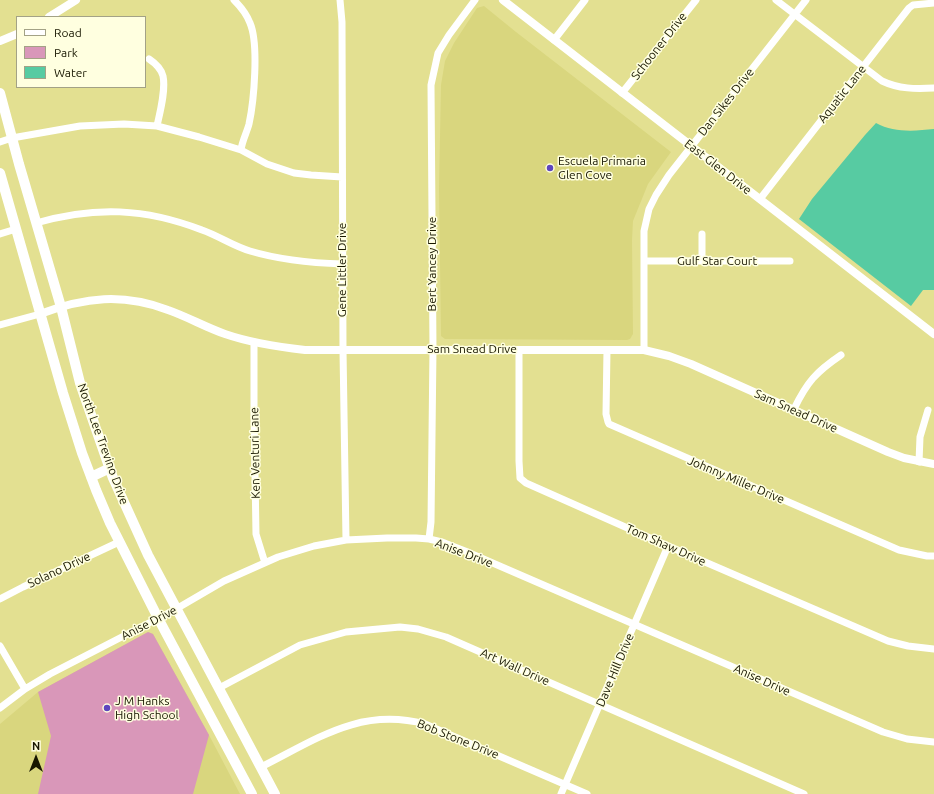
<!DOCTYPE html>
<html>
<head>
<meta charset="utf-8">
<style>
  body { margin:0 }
  #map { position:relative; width:934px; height:794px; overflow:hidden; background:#e3e091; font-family:Ubuntu,sans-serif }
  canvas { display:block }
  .legend { position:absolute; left:16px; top:16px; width:130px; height:72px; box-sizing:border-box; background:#ffffe0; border:1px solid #a3a286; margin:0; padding:5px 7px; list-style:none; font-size:12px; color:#181700 }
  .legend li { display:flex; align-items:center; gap:8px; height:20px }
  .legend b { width:20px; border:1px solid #a3a286 }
  .north { position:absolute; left:16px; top:738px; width:40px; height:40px; -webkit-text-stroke:3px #ffffe0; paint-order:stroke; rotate:0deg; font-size:11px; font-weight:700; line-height:16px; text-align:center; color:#181700 }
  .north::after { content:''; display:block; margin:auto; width:14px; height:18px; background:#181700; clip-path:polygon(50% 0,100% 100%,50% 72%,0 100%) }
</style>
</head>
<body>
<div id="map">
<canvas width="934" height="794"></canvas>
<ul class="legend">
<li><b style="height:5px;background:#fff"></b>Road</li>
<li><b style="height:11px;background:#d997b9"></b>Park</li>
<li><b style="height:11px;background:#57cba2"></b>Water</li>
</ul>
<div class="north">N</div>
</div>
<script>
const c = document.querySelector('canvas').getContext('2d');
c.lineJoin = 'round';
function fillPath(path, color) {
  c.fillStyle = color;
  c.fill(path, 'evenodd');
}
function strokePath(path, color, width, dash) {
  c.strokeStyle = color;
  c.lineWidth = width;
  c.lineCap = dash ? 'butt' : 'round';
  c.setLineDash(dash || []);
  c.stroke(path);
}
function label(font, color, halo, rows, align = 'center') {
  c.font = font + ' Ubuntu,sans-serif';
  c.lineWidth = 3;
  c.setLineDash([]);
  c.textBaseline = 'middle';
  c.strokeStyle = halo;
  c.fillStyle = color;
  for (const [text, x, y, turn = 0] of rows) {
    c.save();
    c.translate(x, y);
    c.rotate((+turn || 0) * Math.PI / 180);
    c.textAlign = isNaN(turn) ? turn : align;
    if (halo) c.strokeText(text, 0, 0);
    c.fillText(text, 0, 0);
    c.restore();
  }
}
fillPath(new Path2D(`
  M484,6L516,32L671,152L648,184L633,221L632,240L633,334L630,339L627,340L445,339L441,336L439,189L441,85L445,61L454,43L477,8Z
  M148,632L153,634L209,735L240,794H0V724L38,692Z`), '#d9d67e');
fillPath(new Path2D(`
  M148,632L153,634L209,735L193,794H38L51,736L38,692Z`), '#d997b9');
fillPath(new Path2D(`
  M876,123C894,133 915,131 934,129V290H923L911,306L799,219L812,199L865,135Z`), '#57cba2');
strokePath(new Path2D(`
  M234,0C241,7 247,15 250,23C259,44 254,101 249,124C247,132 242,141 241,150
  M340,0L342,22L343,350L346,540
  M776,0L882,81C899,89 915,89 934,88
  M554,40L585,0
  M149,59C155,63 161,68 163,76C166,90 160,112 157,126
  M622,93L696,0
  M0,142L12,138L80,126L124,124L157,126L199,137L241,150L267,164L294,173L311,175L342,177
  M760,199L909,8L913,5L934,3
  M36,223C95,206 145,208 202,230C219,236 233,246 250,251C280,260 311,263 343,264
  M0,234L16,229
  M702,234V261
  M644,261H790
  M0,325L40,314
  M254,342V413L256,534L265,563
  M519,350V461L520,478L526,483L668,546L888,641L908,646L934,649
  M607,350L606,414L608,422L609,424L899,550L927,556H934
  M644,350V231L649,209L656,195L669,175L806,0
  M794,409C807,382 816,372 841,355
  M919,462L920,437L928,410
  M429,539L431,522L433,349L431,85L438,53L449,35L475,0
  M0,599L23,587L119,542
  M0,646L25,689
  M219,688L300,645L346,632L400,627L418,629L446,637L804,794
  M0,708L25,689L50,674L176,609L224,581L278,557L314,546L346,540L387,538H416L429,539L442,542L465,551L883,732L907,739L934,742
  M261,767C317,739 360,707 425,724L587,794
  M561,794L668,546`), '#fff', 7);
strokePath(new Path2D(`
  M503,0L934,334
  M49,17L76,0
  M0,41L17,34
  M40,314C85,297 123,293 168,310C188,317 205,327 225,334C251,343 278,347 305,350H644L669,356L691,364L888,452L904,458L934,464`), '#fff', 8);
strokePath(new Path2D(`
  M0,93L19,164L61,307L80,383L113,478L148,555L275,794
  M0,173L63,393L82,453L96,490L110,523L158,618L252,794
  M91,477L110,468`), '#fff', 10);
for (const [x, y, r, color] of [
  [550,168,4,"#5e46be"],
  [107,708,4,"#5e46be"]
]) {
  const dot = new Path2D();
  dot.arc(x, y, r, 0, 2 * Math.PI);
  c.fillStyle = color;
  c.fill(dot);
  strokePath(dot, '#ffffe0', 1.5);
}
label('12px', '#181700', '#ffffe0', [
  ["Schooner Drive",659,46,-52],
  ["Aquatic Lane",842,94,-52],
  ["Dan Sikes Drive",726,102,-52],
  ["East Glen Drive",718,167,38],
  ["Gulf Star Court",717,261],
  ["Bert Yancey Drive",432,264,-90],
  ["Gene Littler Drive",342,270,-90],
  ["Sam Snead Drive",472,349],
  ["Sam Snead Drive",796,411,24],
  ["North Lee Trevino Drive",103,444,70],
  ["Ken Venturi Lane",255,453,-91],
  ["Johnny Miller Drive",736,480,23],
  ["Tom Shaw Drive",666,545,24],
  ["Anise Drive",464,553,21],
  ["Solano Drive",59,570,-25],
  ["Anise Drive",149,623,-27],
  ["Art Wall Drive",515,667,24],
  ["Dave Hill Drive",615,670,-67],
  ["Anise Drive",762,680,24],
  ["Bob Stone Drive",458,739,22]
]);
label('12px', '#181700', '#ffffe0', [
  ["Escuela Primaria",558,161],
  ["Glen Cove",558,175],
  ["J M Hanks",115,701],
  ["High School",115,715]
], 'left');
</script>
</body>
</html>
